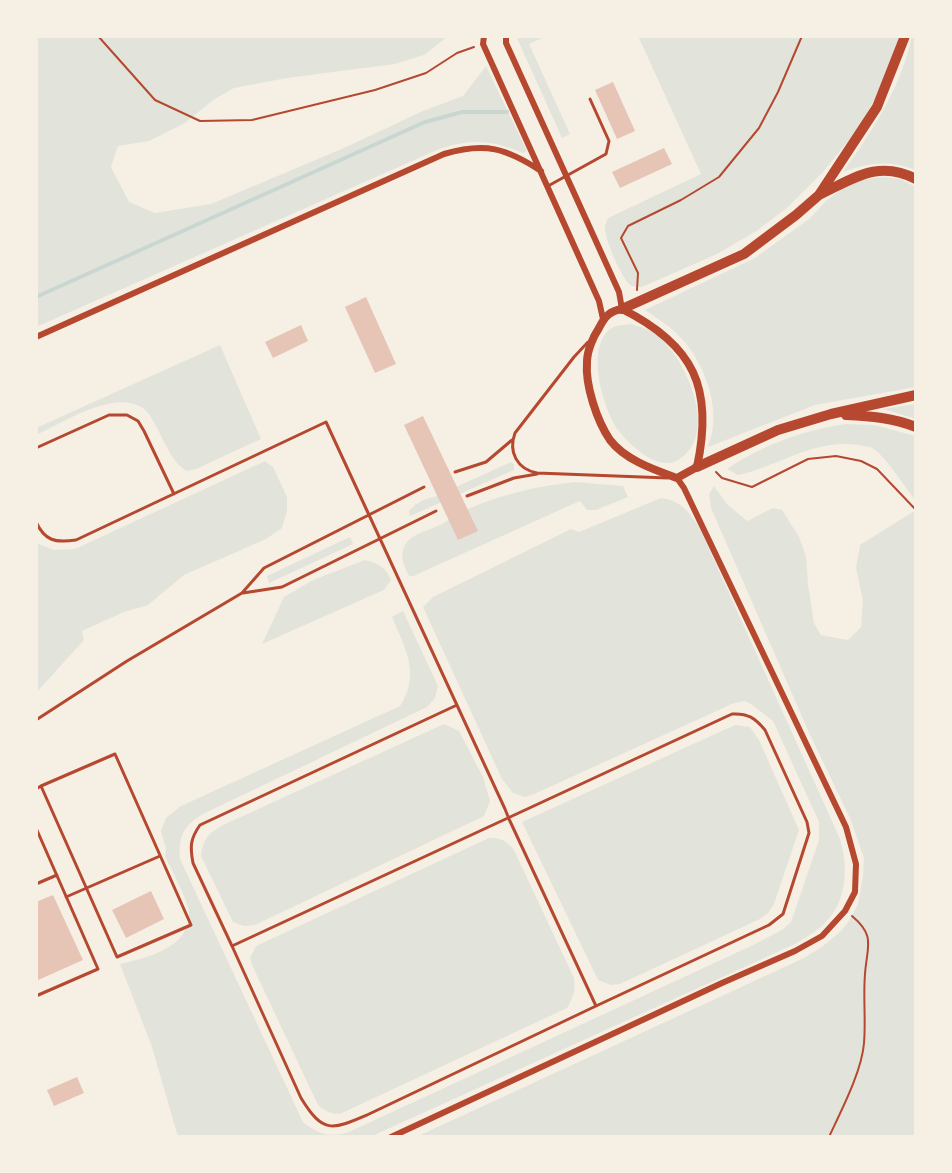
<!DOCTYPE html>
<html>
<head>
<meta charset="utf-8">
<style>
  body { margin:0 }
  #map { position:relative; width:952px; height:1173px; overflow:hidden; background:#f6efe4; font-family:Lato,sans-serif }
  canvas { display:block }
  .frame { position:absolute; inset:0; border:38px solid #f6efe4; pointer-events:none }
</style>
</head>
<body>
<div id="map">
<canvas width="952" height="1173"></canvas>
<div class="frame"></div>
</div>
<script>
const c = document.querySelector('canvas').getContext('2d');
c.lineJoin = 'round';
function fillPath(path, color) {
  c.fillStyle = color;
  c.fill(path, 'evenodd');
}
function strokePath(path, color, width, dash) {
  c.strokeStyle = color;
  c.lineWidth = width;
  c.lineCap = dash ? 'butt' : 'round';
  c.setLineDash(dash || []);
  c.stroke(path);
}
fillPath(new Path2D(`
  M36,36H448L424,55L395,64L287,78L234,88L213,100L185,123L149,141L118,146L111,167L129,202L155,213L211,204L344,148L423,111L463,96L486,66L527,151L523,153C491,140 471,138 437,150L36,327Z
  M516,36H546L529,44L570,134L562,138Z
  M638,36H900L880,88L861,125L823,172L788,207L758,230L717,254L642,287C637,287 633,287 629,284C621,276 604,238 605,227C605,224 607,221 608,218L701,174Z
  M912,36H916V170C891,160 868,162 843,172C873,130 901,87 912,36Z
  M882,177L900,179L916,187V387L815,405L708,447C710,440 713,432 713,424C716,395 701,360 682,339C672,327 658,319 645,310L755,258L809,219L827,200L839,191L862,180Z
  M630,324C641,327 650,329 659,337C687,360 720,436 678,460C657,472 630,445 618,430C603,409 584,345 612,328C616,325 625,325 630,324Z
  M220,345L261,439L196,469L187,471C173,463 167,447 160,434C154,423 149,409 137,405C109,393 62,423 36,435V428Z
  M916,404V419L883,409Z
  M846,424L874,425L916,436V501C907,490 884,454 872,448C868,446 862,446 858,445C815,438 779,466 738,475L727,469C762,445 804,430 846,424Z
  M265,461L273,467L287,497V511L282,528L266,539L184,575L148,605L124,612L82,631L84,640L36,693V543L54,550L75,549Z
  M511,462L514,464V470L410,516L409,511C416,503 423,499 434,497Z
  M575,482L623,486L628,497L596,510H587L580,501L413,576H409C404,566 399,556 405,545C412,533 428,531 440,525C450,520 458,514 468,509C502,494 538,486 575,482Z
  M714,486L727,504L747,521L773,508L782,510L799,537L806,556L808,584L814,623L821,635L848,640L861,627L863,601L856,568L860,545L916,510V1137H416L804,958L823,946L841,931L849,921L858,904L863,875L864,858L850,818L810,735L711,508L709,494Z
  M661,498C693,501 703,537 715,562L840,839C849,870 847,903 822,926C814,933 803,939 795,944L370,1137H178L152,1047L120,964C146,958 191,948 189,912C188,900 171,869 165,856L166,849L161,831L166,818L181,806L400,706C421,673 405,649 392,617L403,611L438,686L435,698L427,707L205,813C185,824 178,835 180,859L303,1122C317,1134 331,1138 349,1132L751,946L782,930L791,922L819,840V822L773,721L751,704L744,701L734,703L532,795L525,797L513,793L502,779L423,607L433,597L571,529L579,532Z
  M350,537L353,544L269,583L267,576Z
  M365,560C378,563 386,567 391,580L384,590L262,644L284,597L313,580Z
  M444,724L459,731L483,777L490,801L484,816L255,925L244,926L233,922L201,856C203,839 208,834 221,826Z
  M735,725L750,727L759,740L799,830L774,904L768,913L760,919L620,984L611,985L598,980L522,822Z
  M489,838C501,838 506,840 514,850L574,978C576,990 573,998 567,1008L340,1114C331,1114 324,1111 318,1105L252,965L250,958L256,946Z`), '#e2e4dc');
strokePath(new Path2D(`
  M36,297L425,122L462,112H507`), '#c9d6d2', 4);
fillPath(new Path2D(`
  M613,82L635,131L617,139L595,90Z
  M664,148L672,164L620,188L612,172Z
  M366,297L396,364L375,373L345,307Z
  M301,325L308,341L273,358L265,342Z
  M423,416L478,531L458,540L404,425Z
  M151,891L164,919L126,938L112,910Z
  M53,895L83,960L36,981V902Z
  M77,1077L84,1093L54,1106L47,1090Z`), '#e6c5b7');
strokePath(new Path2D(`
  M98,36L155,100L200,121L252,120L375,90L426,73L457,53L474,47
  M637,290L638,273L621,238L628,226L681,200L719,177L759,128L778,92L802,36
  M716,472L722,478L752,487L808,459L836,456L861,461L877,469L916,510
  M829,1137C841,1111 862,1071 864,1043C866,1020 863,997 865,974C867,946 876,936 852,916`), '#b5482f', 2);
strokePath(new Path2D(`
  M548,186L606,154L609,141L590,99
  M588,342L574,357L515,433C508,452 517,469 537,473L668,478
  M36,448L109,415H127L138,421L144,431L174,494
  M455,472L486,462L512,440
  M467,496L514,478L537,474
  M36,522C45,541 55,543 76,540L326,422L505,809L509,819L596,1006L769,925L783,914L809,833L807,822L765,730C755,718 748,713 732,714L232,946L301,1098C323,1134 332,1130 367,1115L596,1006
  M243,593L282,587L436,511
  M36,720L127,661L242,593L264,568L424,487
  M36,789L41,786L115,754L191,925L117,957L41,786
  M36,828L98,969L36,996
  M36,884L57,875
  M66,897L160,856
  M232,946L193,863C190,847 190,839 200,825L457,705`), '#b5482f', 3);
strokePath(new Path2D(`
  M484,36L483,44L599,301L603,319
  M506,36V43L619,292L622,309
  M36,337L444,154C485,142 506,148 541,171
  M391,1137L722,983L795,951L822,936L845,911L855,892L856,864L846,827L684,488L677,478`), '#b5482f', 6);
strokePath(new Path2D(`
  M622,309C694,345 714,388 697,467L677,478C655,470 625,460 610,440C597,421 585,385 587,362C587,351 593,337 599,328C605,316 610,311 622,309Z`), '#b5482f', 8);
strokePath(new Path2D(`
  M819,195C853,179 878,159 916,179
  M622,309L744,254L796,215L819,195L877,107L905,36
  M846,415C871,416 893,418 916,427
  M697,467L778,430L831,414L916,395`), '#b5482f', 10);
</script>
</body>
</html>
